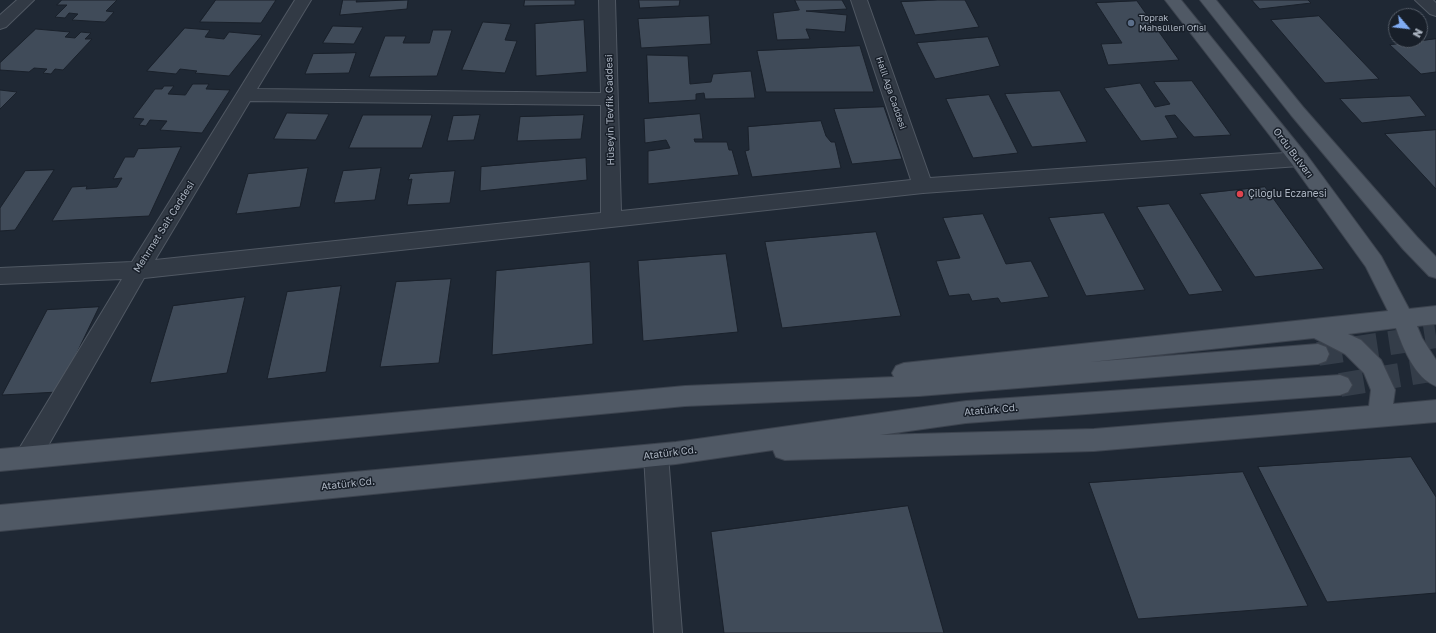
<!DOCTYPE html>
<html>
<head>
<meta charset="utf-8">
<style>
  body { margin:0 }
  #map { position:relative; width:1436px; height:633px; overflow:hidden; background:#1f2834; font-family:"Golos Text",sans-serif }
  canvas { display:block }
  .north { position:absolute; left:1388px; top:8px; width:40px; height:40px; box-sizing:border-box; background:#181f29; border:1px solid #535b66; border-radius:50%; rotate:118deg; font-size:11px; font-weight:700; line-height:16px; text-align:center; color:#acb5c2 }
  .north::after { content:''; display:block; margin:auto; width:14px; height:18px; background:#80acf3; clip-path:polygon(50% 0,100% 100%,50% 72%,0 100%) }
</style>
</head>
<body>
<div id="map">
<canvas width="1436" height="633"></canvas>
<div class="north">N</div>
</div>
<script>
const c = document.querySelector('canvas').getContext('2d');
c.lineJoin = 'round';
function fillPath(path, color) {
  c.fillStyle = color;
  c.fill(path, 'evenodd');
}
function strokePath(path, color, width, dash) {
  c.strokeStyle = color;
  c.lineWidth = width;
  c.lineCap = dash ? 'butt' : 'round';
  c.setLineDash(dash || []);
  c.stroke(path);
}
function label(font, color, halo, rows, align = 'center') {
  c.font = font + ' "Golos Text",sans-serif';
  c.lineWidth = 3;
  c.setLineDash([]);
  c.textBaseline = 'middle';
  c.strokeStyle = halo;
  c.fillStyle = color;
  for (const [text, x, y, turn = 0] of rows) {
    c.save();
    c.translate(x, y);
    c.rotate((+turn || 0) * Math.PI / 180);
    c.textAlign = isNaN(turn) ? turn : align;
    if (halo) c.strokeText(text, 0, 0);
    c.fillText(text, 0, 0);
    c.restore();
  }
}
const building = new Path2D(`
  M62,0H117L106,11L114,12L105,22L72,20L78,14L69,13L65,18L55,17L67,5H57Z
  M216,0H276L261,23L200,22Z
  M343,0H357L356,2L408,0L407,9L340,15Z
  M525,0H575V5L524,6Z
  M639,0H680L679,6L640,8Z
  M795,0H842L847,9L806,11L847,15L845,32L806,29L810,39L777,40L773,13L799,10Z
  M938,0H965L979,27L915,35L901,2Z
  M1252,0H1308L1311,3L1260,9Z
  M1137,1L1179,60L1108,65L1101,44L1122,43L1096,3Z
  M709,16L711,44L641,48L638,19Z
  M1319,16L1379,79L1325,83L1271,20Z
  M584,20L587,72L536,76L535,24Z
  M483,22L511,24L505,40L517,41L505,73L462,70Z
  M333,26L363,27L354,44L323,43Z
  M185,28L210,30L205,37L224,39L229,32L262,35L229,76L195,73L197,71L180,69L176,74L147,71Z
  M36,29L70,32L65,37L75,38L81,32L91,33L85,39H92L63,70L55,69L51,74L43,73L47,69L34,68L29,72L0,70V63Z
  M433,30H452L437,76L369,77L385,36H406L403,43H429Z
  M988,37L1000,66L935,79L917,43Z
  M1436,39V72L1421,74L1390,45Z
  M860,46L874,92H766L757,51Z
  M356,53L349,73L305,74L313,54Z
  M647,55L688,56L690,84L711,82L713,74L751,71L755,98L705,99L704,93L696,94V100L649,103Z
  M1192,81L1231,135L1194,137L1175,115L1165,116L1178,138L1141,141L1104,88L1140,83L1155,107L1170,104L1154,82Z
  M193,84H209L206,89L230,90L202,133L160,130L167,121L150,120L146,126L139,125L144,119L133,118L155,89H162L164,86H174L168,94L185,95Z
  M0,90L17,92L0,109Z
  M1060,91L1087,142L1032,147L1005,94Z
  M989,95L1018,153L973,158L946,99Z
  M1410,96L1426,116L1362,123L1340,99Z
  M884,107L902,159L852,164L834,109Z
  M287,113L329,114L316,140L274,139Z
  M700,114L703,139H694L695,142H727L729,150H732L739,175L648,184V151L670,148L666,140L645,143L644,119Z
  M363,115H432L422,148H349Z
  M480,115L474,140L447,141L453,116Z
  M584,115L581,139L517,141L520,117Z
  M821,121L826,136L831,142H835L841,168L752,177L745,151L749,150L748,127Z
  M1436,130V189L1385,134Z
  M181,147L149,216L52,221L72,187L87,186L86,189L117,187L122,178L113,179L125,157H134L138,149Z
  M586,158L587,180L480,191L481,167Z
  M308,168L300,207L236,214L248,174Z
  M381,168L375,200L334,203L343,171Z
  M54,170L15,230L0,231V208L25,171Z
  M455,171L450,203L407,205L412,179L408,180L410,174Z
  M1265,187L1324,269L1255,277L1200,194Z
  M1169,204L1223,291L1189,295L1137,207Z
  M1104,213L1145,290L1086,296L1049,218Z
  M983,214L1006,264L1031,261L1049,297L1001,303L998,298L972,301L969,294L949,296L936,261L960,258L943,218Z
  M876,232L901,316L782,328L765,242Z
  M726,254L738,332L643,341L638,261Z
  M590,262L593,344L492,355L496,271Z
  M451,279L439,363L380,367L396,282Z
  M341,286L326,372L267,379L287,292Z
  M245,297L227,373L150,383L173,306Z
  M99,307L58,392L2,395L47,310Z
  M1411,457L1436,497V593L1327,602L1258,467Z
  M1243,472L1308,606L1138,619L1089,483Z
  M908,506L944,633H724L711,532Z`);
fillPath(building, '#404b59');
strokePath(building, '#1a212b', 1);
strokePath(new Path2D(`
  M1318,354L1436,336
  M1340,385L1436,369`), '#343d49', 24, [24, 12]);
const minor = new Path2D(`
  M17,0H34L6,27L0,29V15Z
  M295,0H311L257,89L601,93L599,0H615L621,211L911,180L851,0H867L930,178L1299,152L1306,154L1308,159L1306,164L1299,166L923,193L144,278L37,465L28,468L19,465L16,457L19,449L122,279L0,284V268L132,262ZM250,101L601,105V213L155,260Z
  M1415,0H1433L1436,3V16L1430,14Z
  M656,444L665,447L668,455L682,633H654L644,455L647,447Z`);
const major = new Path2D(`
  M1165,0H1181L1306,154L1381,256L1409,309L1436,306V324L1417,326L1422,338L1436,360V386C1415,378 1403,348 1396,328L1348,334L1361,340L1381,360L1395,390L1393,404L1436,400V422L1094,451L785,460L776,457L773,450L676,464L0,531V505L676,442L966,401L1340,375L1348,378L1352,385L1348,392L1340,395L966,423L880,435L1094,429L1369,406L1371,390L1364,373L1345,354L1314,338L1090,362L1318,344L1326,347L1329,354L1326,361L1318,364L919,396L685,406L0,471V449L685,386L894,377L892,373L896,366L904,363L1388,311L1366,267L1292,164Z
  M1200,0H1216L1303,107L1417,237L1436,257V278L1429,276L1403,249L1291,115Z`);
strokePath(minor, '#505863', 2);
strokePath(major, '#3c434e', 2);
fillPath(minor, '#323a45');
fillPath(major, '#505965');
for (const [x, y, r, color] of [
  [1131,23,4,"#5c6f8a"],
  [1240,194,4,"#e0444e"]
]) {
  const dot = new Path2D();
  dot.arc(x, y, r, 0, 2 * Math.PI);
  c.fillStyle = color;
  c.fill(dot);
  strokePath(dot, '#181f29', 1.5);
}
label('9px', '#acb5c2', '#181f29', [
  ["Toprak",1139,18],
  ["Mahsülleri Ofisi",1139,28]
], 'left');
label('9px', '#acb5c2', '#181f29', [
  ["Halil Aga Caddesi",891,93,71]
]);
label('10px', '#acb5c2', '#181f29', [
  ["Hüseyin Tevfik Caddesi",610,110,-91],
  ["Ordu Bulvarı",1293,153,53],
  ["Mehrmet Sait Caddesi",164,227,-58],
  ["Atatürk Cd.",991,410,-5],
  ["Atatürk Cd.",670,453,-7],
  ["Atatürk Cd.",348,484,-6]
]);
label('10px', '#acb5c2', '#181f29', [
  ["Çiloğlu Eczanesi",1248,194]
], 'left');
</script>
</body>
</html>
